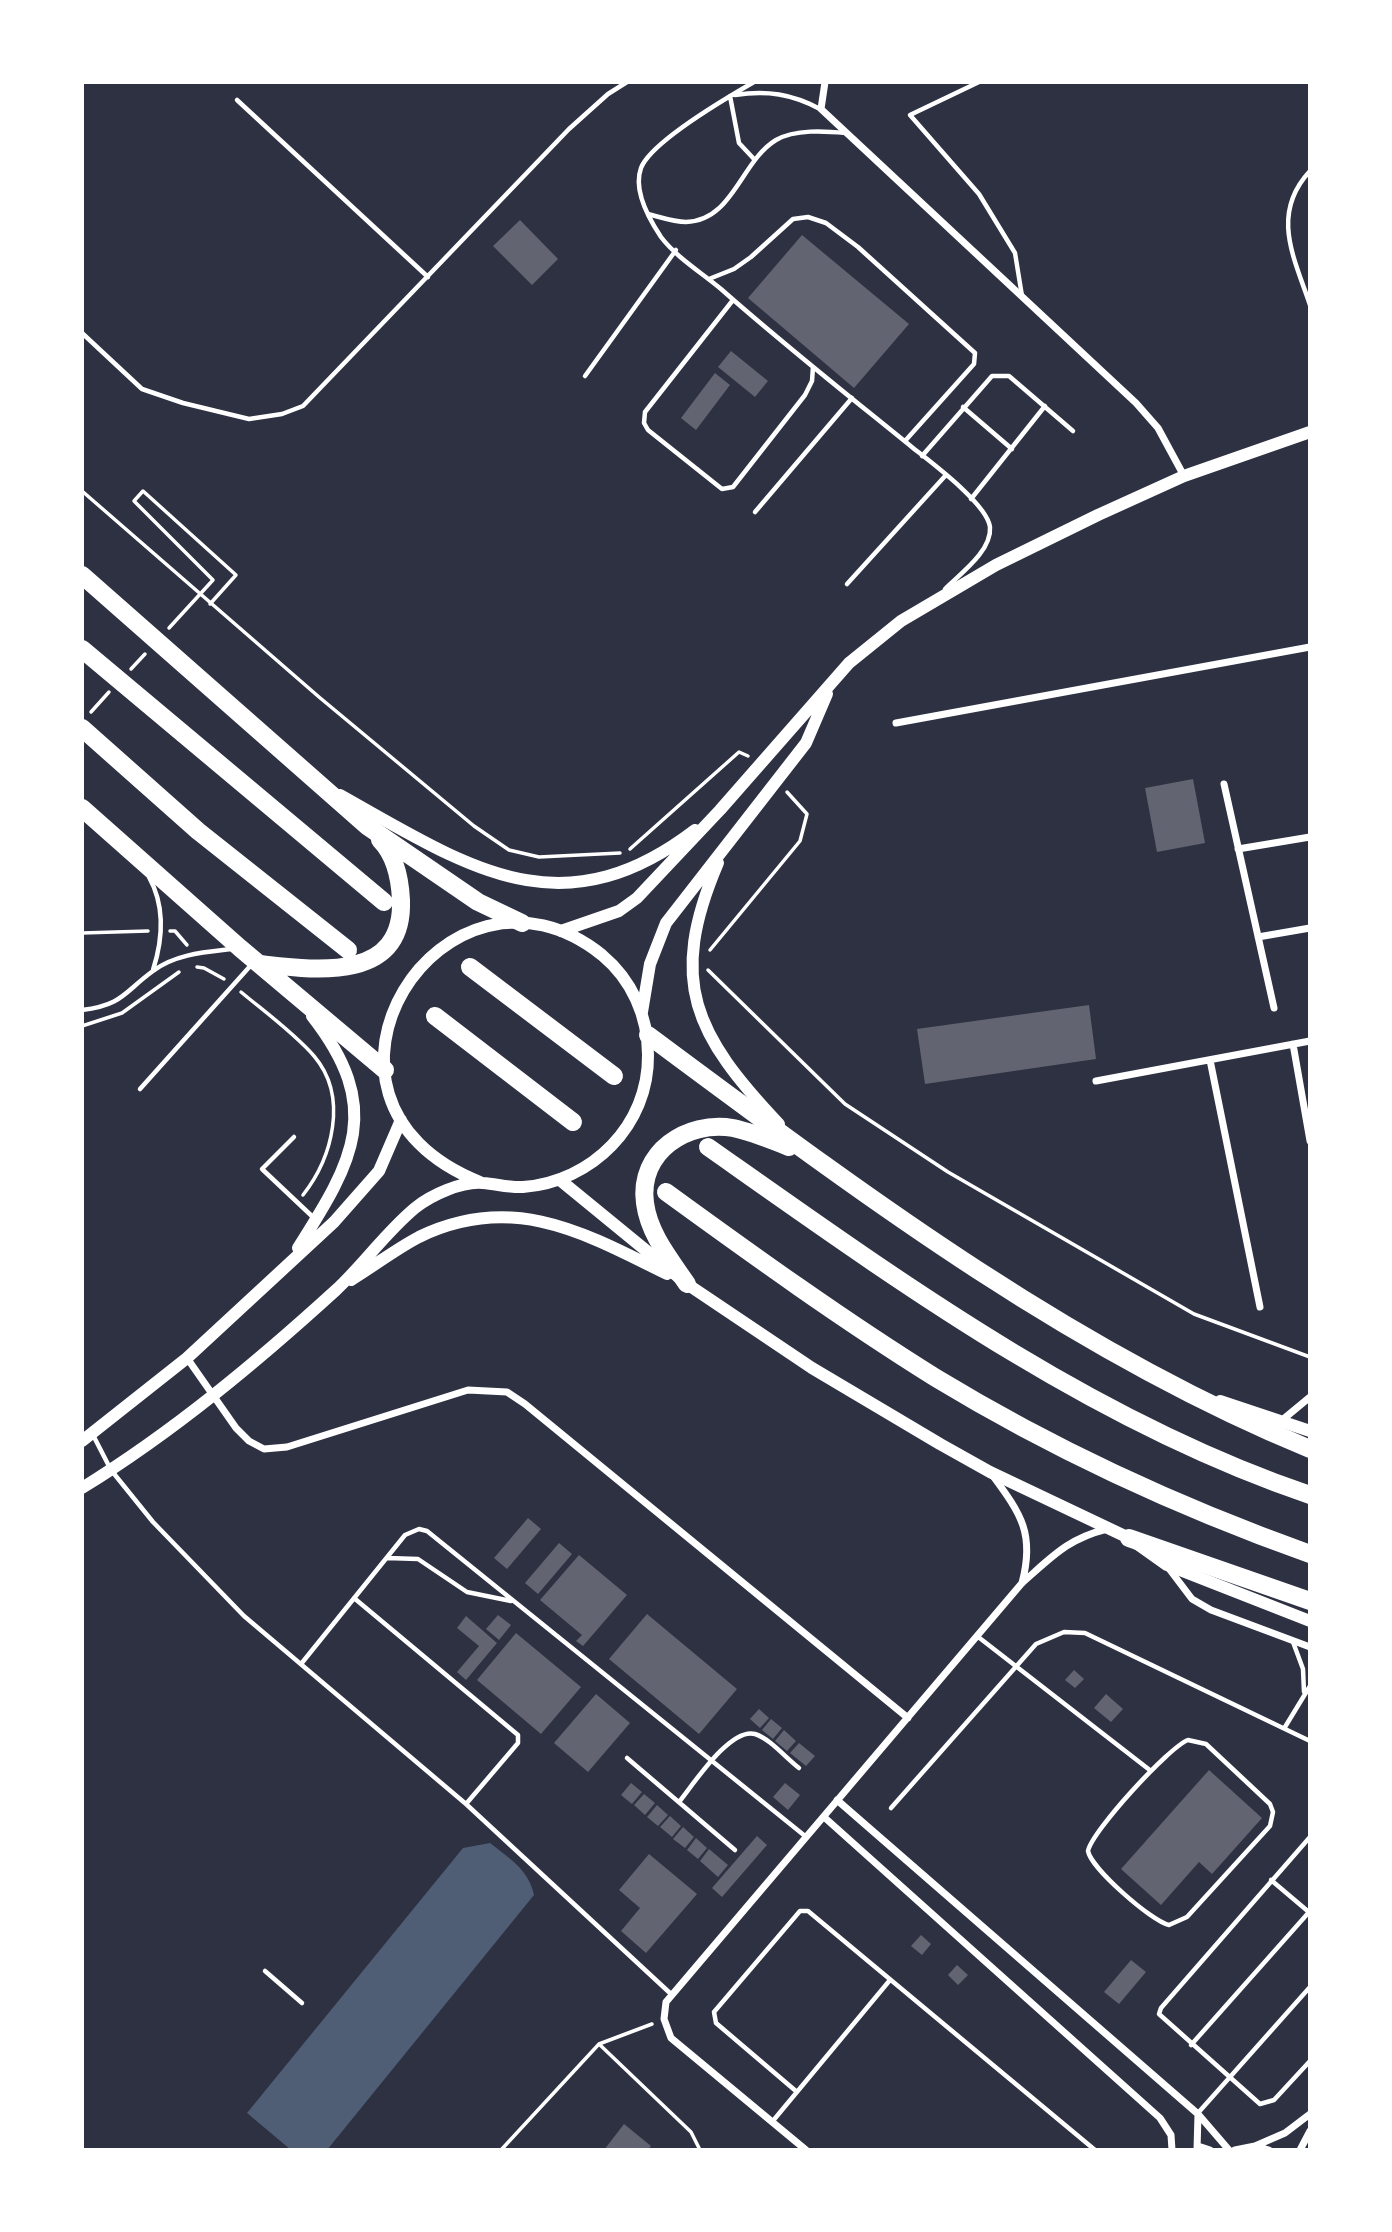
<!DOCTYPE html>
<html>
<head>
<meta charset="utf-8">
<style>
  body { margin:0 }
  #map { position:relative; width:1392px; height:2232px; overflow:hidden; background:#2d3142; font-family:"Fira Sans Condensed",sans-serif }
  canvas { display:block }
  .frame { position:absolute; inset:0; border:84px solid #fff; pointer-events:none }
</style>
</head>
<body>
<div id="map">
<canvas width="1392" height="2232"></canvas>
<div class="frame"></div>
</div>
<script>
const c = document.querySelector('canvas').getContext('2d');
c.lineJoin = 'round';
function fillPath(path, color) {
  c.fillStyle = color;
  c.fill(path, 'evenodd');
}
function strokePath(path, color, width, dash) {
  c.strokeStyle = color;
  c.lineWidth = width;
  c.lineCap = dash ? 'butt' : 'round';
  c.setLineDash(dash || []);
  c.stroke(path);
}
fillPath(new Path2D(`
  M490,1843C509,1858 529,1870 534,1895L327,2150H291L247,2113L463,1848Z`), '#4f5d75');
fillPath(new Path2D(`
  M520,220L558,259L532,285L493,246Z
  M802,235L909,324L854,388L748,298Z
  M731,351L768,381L755,397L718,367Z
  M715,373L730,385L696,430L681,418Z
  M1193,779L1205,843L1157,852L1145,788Z
  M1089,1005L1096,1059L925,1084L917,1029Z
  M528,1518L541,1529L507,1569L494,1558Z
  M559,1543L572,1554L538,1594L525,1583Z
  M579,1555L627,1595L583,1646L576,1641L582,1635L540,1600Z
  M647,1614L737,1689L699,1734L609,1659Z
  M498,1615L511,1625L499,1640L486,1629Z
  M466,1616L497,1643L466,1680L457,1672L479,1646L457,1628Z
  M516,1633L581,1687L541,1734L477,1680Z
  M1074,1670L1084,1679L1075,1688L1065,1680Z
  M596,1694L630,1723L588,1772L554,1743Z
  M1106,1694L1123,1709L1111,1722L1094,1708Z
  M759,1709L769,1718L760,1728L750,1719Z
  M771,1719L782,1728L773,1739L762,1730Z
  M784,1730L796,1741L787,1751L775,1741Z
  M799,1743L815,1756L806,1766L790,1753Z
  M1209,1770L1262,1818L1212,1874L1199,1862L1161,1905L1121,1869Z
  M631,1783L642,1792L632,1804L621,1795Z
  M785,1783L800,1795L788,1810L773,1797Z
  M644,1794L655,1803L645,1815L634,1805Z
  M657,1805L668,1815L658,1826L647,1817Z
  M670,1816L681,1826L672,1837L660,1827Z
  M683,1827L694,1837L685,1848L673,1839Z
  M757,1836L767,1845L722,1897L712,1888Z
  M696,1838L707,1848L698,1859L687,1850Z
  M709,1849L728,1865L718,1877L700,1861Z
  M649,1854L697,1894L646,1953L621,1931L640,1908L619,1890Z
  M921,1935L931,1944L922,1955L911,1946Z
  M1131,1960L1146,1972L1119,2004L1104,1992Z
  M957,1965L968,1975L958,1985L948,1975Z
  M624,2124L651,2146L648,2150H604Z`), '#626471');
strokePath(new Path2D(`
  M82,491L319,697L474,826L509,850L539,857L620,853
  M169,628L213,580L134,501L143,491L236,575L210,604
  M131,669L145,654
  M91,712L109,692
  M630,849L739,752L748,756
  M170,931H175L187,945
  M82,933L148,931
  M710,950L800,841L807,814L787,792
  M197,967L204,968L224,979
  M708,970L845,1104L948,1172L1194,1314L1310,1357
  M241,992C265,1012 294,1033 314,1056C349,1097 332,1158 303,1195
  M82,1026L122,1013L179,972
  M599,2044L691,2132L700,2150
  M501,2150L599,2044L652,2024`), '#fff', 3.5);
strokePath(new Path2D(`
  M754,82C728,97 651,142 641,168C633,190 649,219 661,237C676,257 702,273 721,289C783,344 849,396 913,448C932,463 987,504 990,527C992,551 960,574 945,589
  M979,82L910,115L979,194L1015,253L1022,296
  M735,95C767,90 792,94 820,109
  M730,96L739,143L754,159
  M237,100L428,277
  M1310,171C1270,214 1294,257 1310,305
  M648,214C660,217 674,222 686,222C733,221 741,161 776,140C795,129 825,131 846,133
  M709,279L734,269L751,257L793,219L808,217L826,223L858,247L975,353L974,364L905,441
  M733,300L645,412L644,423L648,430L722,489L733,487L805,395L812,381L813,367
  M82,333L142,389L183,403L249,419L282,414L303,406L569,129L608,94L627,82
  M585,376L676,250
  M963,407L1012,449
  M922,456L992,376H1009L1073,431
  M971,499L1045,406
  M755,512L852,398
  M847,584L946,475
  M149,877C165,906 163,939 153,970
  M82,1010C123,1005 124,992 153,971C175,954 206,952 232,949
  M140,1089L252,964
  M294,1137L262,1169L315,1219
  M93,1435L111,1470L153,1522L244,1616L466,1804L671,1994
  M387,1558L418,1559L467,1592L511,1601
  M354,1598L518,1735V1743L466,1804
  M977,1636L1151,1771
  M1293,1642L1303,1669L1304,1692
  M301,1664L405,1535L419,1529L427,1531L805,1836
  M1285,1727L1310,1686
  M1188,1740L1206,1744L1270,1804L1273,1812L1270,1826L1187,1917L1169,1925C1151,1921 1091,1868 1088,1851C1092,1831 1169,1747 1188,1740Z
  M627,1758L735,1850
  M679,1802C693,1785 730,1727 755,1734C769,1738 786,1758 799,1768
  M891,1808L1036,1644L1064,1632L1085,1633L1310,1741
  M1310,1837L1161,2008L1159,2014L1260,2104L1274,2100L1310,2061
  M1271,1880L1310,1913
  M265,1971L302,2003
  M1191,2045L1310,1911
  M797,2092L716,2023L714,2012L800,1911H808L1095,2150
  M1198,2113L1310,1987
  M772,2122L890,1980`), '#fff', 4.5);
strokePath(new Path2D(`
  M825,82L821,109L1136,403L1158,428L1184,476
  M896,723L1310,647
  M1224,784L1274,1008
  M1238,849L1310,837
  M1258,937L1310,928
  M1293,1044L1310,1141
  M1210,1060L1260,1307
  M1096,1081L1310,1041
  M187,1358L236,1428L249,1441L264,1449L287,1447L468,1390L507,1392L525,1404L908,1718
  M1281,1421L1310,1397
  M993,1476C1021,1514 1035,1534 1022,1583
  M1167,1566L1192,1599L1211,1610L1310,1647
  M837,1800L1198,2114L1229,2150
  M824,1817L1160,2118L1171,2135L1172,2150
  M1198,2146L1210,2150
  M1255,2146L1285,2133L1310,2114
  M806,2150L671,2038L664,2019L666,2002L1022,1583C1052,1557 1067,1539 1107,1529
  M1197,2150L1198,2114
  M1235,2150L1255,2146L1269,2150
  M1300,2150L1310,2131`), '#fff', 7);
strokePath(new Path2D(`
  M340,795C467,866 560,933 695,830
  M718,863C667,982 695,1035 779,1124
  M561,931L619,911L637,898L720,810L849,663L901,621L996,565L1098,515L1184,476L1310,432
  M642,1012L650,964L666,923L806,743L827,694
  M560,1180L687,1284L812,1368L940,1444L990,1472L1129,1538L1167,1565L1310,1621
  M298,1248C354,1160 384,1108 312,1016
  M351,1280C374,1266 396,1249 419,1237C512,1192 583,1232 667,1274
  M1220,1401L1310,1431
  M82,1441L187,1358L334,1222L379,1171L401,1120
  M82,1488C173,1432 257,1362 336,1290C364,1264 385,1233 415,1208C431,1195 462,1181 483,1183C497,1184 509,1188 523,1187C592,1182 649,1125 648,1055C648,1016 632,980 602,955C445,830 271,1099 480,1182`), '#fff', 12);
strokePath(new Path2D(`
  M82,575L367,826L478,902L522,923
  M82,649L384,902
  M82,728L198,831L348,950
  M82,808L240,948L385,1070
  M260,964C314,970 404,983 401,900C400,879 395,855 380,840
  M470,967L614,1076
  M435,1016L573,1122
  M648,1035C857,1190 1067,1349 1310,1449
  M708,1147C897,1280 1089,1420 1310,1495
  M666,1192C754,1256 843,1320 936,1378C1053,1449 1181,1508 1310,1554
  M687,1284C670,1259 649,1234 645,1203C638,1152 687,1120 733,1128C752,1132 771,1140 789,1147
  M1129,1538L1310,1601`), '#fff', 18);
</script>
</body>
</html>
